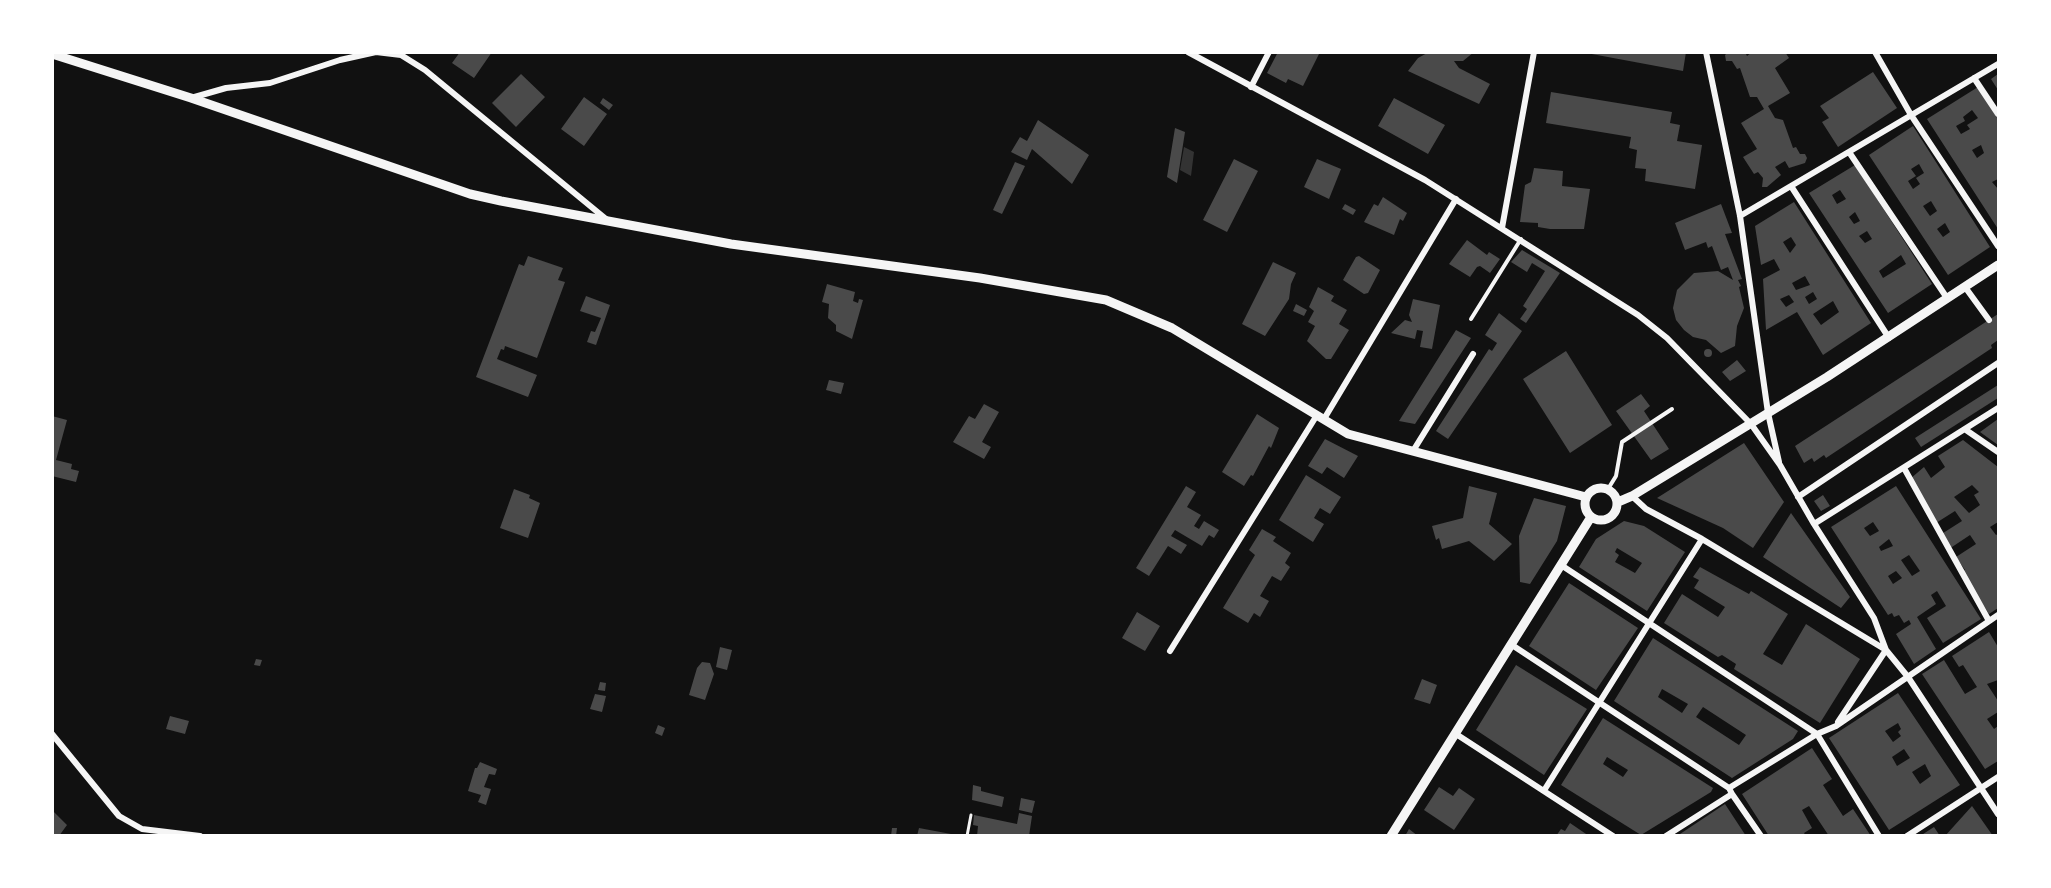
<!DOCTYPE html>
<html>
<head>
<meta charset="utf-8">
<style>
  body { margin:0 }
  #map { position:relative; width:2051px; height:888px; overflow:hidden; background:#111; font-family:"Times New Roman",serif }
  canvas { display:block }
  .frame { position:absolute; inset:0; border:54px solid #fff; pointer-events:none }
</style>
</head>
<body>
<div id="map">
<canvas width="2051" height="888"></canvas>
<div class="frame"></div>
</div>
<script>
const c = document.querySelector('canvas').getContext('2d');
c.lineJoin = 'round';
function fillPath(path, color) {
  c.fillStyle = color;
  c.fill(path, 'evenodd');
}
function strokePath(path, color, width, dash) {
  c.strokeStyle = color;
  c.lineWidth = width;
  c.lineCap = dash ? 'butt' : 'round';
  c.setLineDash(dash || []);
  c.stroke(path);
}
fillPath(new Path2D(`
  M1184,147L1194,152L1191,176L1180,170Z`), '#333');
fillPath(new Path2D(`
  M460,52H492L474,78L452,63Z
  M1278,52L1319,54L1303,86L1288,79L1286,83L1267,73Z
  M1429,52H1474L1463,61H1454L1459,68L1490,84L1479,104L1408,71L1418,58Z
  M1581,52H1686L1683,71Z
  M1728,52H1745L1747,56L1752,52H1785L1789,58L1775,68L1790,93L1768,106L1775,118L1783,120L1793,148L1796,147L1800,154H1805L1807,158L1805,163L1789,168L1785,161L1775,167L1781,175L1767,187H1762L1763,178L1758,172L1754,174L1743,157L1757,149L1741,123L1764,109L1757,97H1750L1740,68L1737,69L1732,61H1726L1725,55Z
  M1873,72L1897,108L1838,147L1822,122L1829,118L1820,106Z
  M521,74L545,97L516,127L492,103Z
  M1998,74V90L1991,79Z
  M1978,87L1998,119V179L1992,182L1998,189V229L1927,119ZM1972,110L1978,118L1967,125L1970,129L1961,134L1956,126L1965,121L1963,117ZM1981,145L1984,153L1977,158L1972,150Z
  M1551,92L1672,112L1670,123L1680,125L1677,141L1702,145L1695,189L1645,181L1646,169L1635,168L1637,150L1629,148L1631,137L1546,123Z
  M584,97L607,114L584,146L561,129Z
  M603,98L613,105L609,110L600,103Z
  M1394,98L1445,125L1428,154L1378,126Z
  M1038,120L1089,155L1072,184L1032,149L1027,160L1011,152L1020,137L1027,141Z
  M1913,126L1990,247L1948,275L1869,155ZM1919,164L1924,173L1916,178L1920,184L1913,189L1908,181L1916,176L1911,169ZM1931,201L1937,211L1930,216L1923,206ZM1945,223L1950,232L1943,237L1937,229Z
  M1175,128L1185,132L1177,183L1167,177Z
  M1234,159L1258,171L1227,232L1203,220Z
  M1317,159L1341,169L1329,199L1304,187Z
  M1015,162L1025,166L1002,214L993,210Z
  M1855,165L1932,284L1888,313L1809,193ZM1840,190L1846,199L1837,204L1832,195ZM1855,212L1860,221L1854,224L1849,217ZM1867,231L1872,239L1865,243L1859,236ZM1901,255L1906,264L1883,278L1879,271Z
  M1534,168L1563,171L1562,186L1590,189L1584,229H1550L1538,227V223L1520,222L1525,185L1531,182Z
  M1383,197L1407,213L1403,221L1400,219L1394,235L1364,222L1374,204L1378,206Z
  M1794,202L1871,323L1823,355L1797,312L1766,330L1763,279L1780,270L1774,259L1761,265L1755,226ZM1791,237L1796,245L1790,253L1783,242ZM1805,276L1810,285L1796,290L1792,283ZM1813,292L1817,299L1809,304L1805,297ZM1789,295L1794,302L1786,307L1780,299ZM1833,301L1839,312L1821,325L1813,314Z
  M1345,204L1356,210L1353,215L1342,209Z
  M1721,204L1732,233L1725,234L1742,279L1738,280L1741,286L1739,287L1744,308L1737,326L1735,346L1721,353L1706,340L1693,337L1684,330L1676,320L1673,308L1677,290L1694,273L1718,271L1733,280L1728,267L1721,270L1712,246L1708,248L1706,242L1685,250L1675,223Z
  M1467,240L1487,255L1489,252L1500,259L1490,273L1480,266L1477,267L1470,277L1449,264Z
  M1522,250L1560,273L1526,323L1520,319L1527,309L1523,306L1545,271L1532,263L1527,272L1511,262Z
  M528,256L563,268L558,280L565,282L537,358L505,346L504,350L501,349L497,359L537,375L528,397L476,377L519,264L524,266Z
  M1359,256L1380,270L1368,293L1364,294L1343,280L1356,257Z
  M1273,262L1296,273L1291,284L1289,299L1265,336L1242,324Z
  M827,284L855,292L853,301L858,303L859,299L863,300L852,339L836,331V325L828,318L829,304L822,302Z
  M1318,287L1334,296L1331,301L1347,310L1339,324L1349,330L1331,359H1326L1307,341L1315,326L1308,322L1314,311L1309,307Z
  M586,296L610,305L596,345L587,342L591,331L595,332L601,318L580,311Z
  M1413,299L1440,305L1432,349L1420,347L1423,331L1417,330L1415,339L1391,333L1405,320L1412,322L1409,315Z
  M1296,304L1307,310L1304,316L1293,311Z
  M1499,313L1522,331L1448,439L1436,431L1489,349L1492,351L1497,343L1485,335Z
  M1998,314V340L1991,345L1992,348L1826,458L1824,455L1814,462L1812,458L1804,463L1795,446Z
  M1456,330L1471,338L1415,424L1399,421Z
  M1704 353a4 4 0 1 1 8 0a4 4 0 1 1-8 0Z
  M1566,351L1612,425L1570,453L1523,379Z
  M1737,360L1746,371L1730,381L1722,372Z
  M829,380L844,383L841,394L826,390Z
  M1998,385V398L1921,447L1915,438Z
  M1641,394L1650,406L1644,411L1669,449L1651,460L1616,411Z
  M984,404L999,412L982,442L991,447L984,459L953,442L969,416L975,419Z
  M1257,414L1279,428L1271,448L1269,446L1253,476L1251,475L1244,486L1222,472Z
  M52,416L67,420L56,460L72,464L71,469L79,471L76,482L52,476Z
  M1998,419V445L1980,432Z
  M1325,439L1358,456L1344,478L1327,467L1322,474L1308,466Z
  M1963,440L1998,467V522L1990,527L1996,535L1998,534V608L1989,614L1962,571L1965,570L1956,557L1976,544L1970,535L1949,549L1940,535L1962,521L1955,511L1936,523L1910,479L1924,467L1931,478L1945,467L1938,456ZM1972,485L1979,492L1974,495L1980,505L1969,513L1954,497Z
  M1744,443L1784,502L1753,548L1723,528L1657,498Z
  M1306,475L1341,497L1330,514L1320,508L1314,518L1324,524L1313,542L1279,520Z
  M1186,486L1196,492L1187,507L1201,515L1194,526L1199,529L1204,521L1219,530L1214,538L1209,535L1202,546L1175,530L1171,536L1187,545L1181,554L1168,546L1149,576L1136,568Z
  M1469,486L1497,493L1489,524L1512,544L1494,561L1469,541L1442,549L1439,538L1436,540L1432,526L1463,518Z
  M1896,486L1981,619L1943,643L1927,618L1946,606L1937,591L1931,595L1936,604L1917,617L1936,649L1914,664L1896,634L1911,624L1909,620L1904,623L1899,615L1894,617L1892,613L1888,615L1831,527ZM1873,522L1879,531L1870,536L1864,528ZM1889,539L1893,546L1881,551L1879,547ZM1909,555L1920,571L1912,576L1901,560ZM1896,571L1902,578L1893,584L1888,576Z
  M514,489L530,495L529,498L540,503L528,538L500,528Z
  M1823,495L1830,506L1821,511L1814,501Z
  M1534,498L1566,506L1557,541L1530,584L1520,582L1519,536Z
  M1791,513L1850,597L1841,608L1763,557Z
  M1624,521L1644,526L1685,552L1647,611L1579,567L1596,539ZM1617,548L1642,563L1635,573L1615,562L1619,555L1615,552Z
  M1262,529L1276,537L1273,541L1291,553L1285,563L1290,567L1281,581L1272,576L1260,596L1269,601L1260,617L1254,613L1248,623L1223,608L1255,555L1249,550Z
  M1700,567L1749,594L1751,591L1788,614L1763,654L1782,665L1806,624L1860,659L1820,723L1734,669L1736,664L1722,655L1718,657L1664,623L1682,594L1718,617L1725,607L1694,588L1699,580L1693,577Z
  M1569,583L1638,628L1596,690L1529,646Z
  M1137,612L1160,626L1145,651L1122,638Z
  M1989,632L1998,647V680L1987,684L1998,701V712L1987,719L1994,729L1998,726V761L1985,769L1922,674L1944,660L1965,694L1977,687L1963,665L1959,667L1952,656Z
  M1653,638L1798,731L1793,739L1732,778L1614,701ZM1662,689L1688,704L1682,713L1658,697ZM1703,707L1746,735L1739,745L1696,717Z
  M720,647L732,650L727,670L716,667Z
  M256,659L262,660L260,666L254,665Z
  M702,662L710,663L714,674L705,700L689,695L697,668Z
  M1516,665L1587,709L1544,775L1476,730Z
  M1422,679L1437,685L1430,704L1414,699Z
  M600,682L606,683L605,691L598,690Z
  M1898,693L1960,785L1889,830L1829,738ZM1898,723L1901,729L1898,732L1901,736L1893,742L1885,731ZM1904,749L1910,758L1897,766L1892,757ZM1925,764L1931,776L1920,784L1912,772Z
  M595,694L606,696L602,712L590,709Z
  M170,716L189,721L185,734L166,729Z
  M1603,718L1713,788L1711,792L1641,835L1561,785ZM1607,757L1628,770L1623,777L1603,764Z
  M658,725L665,728L662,736L655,733Z
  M1812,748L1832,779L1823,785L1843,816L1853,809L1871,836H1829L1809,806L1802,810L1812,828L1804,833L1806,836H1769L1742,794Z
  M480,762L497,769L495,775L489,774L484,787L491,789L486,805L478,802L481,795L468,791L475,768H477Z
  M973,785L981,787V791L1004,797L1002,807L972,800Z
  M1439,787L1453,796L1459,788L1475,799L1454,830L1424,810Z
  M1021,798L1035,801L1032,813L1019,810Z
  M1725,804L1746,836H1677Z
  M1972,806L1993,836H1945Z
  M52,810L67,825L59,836H52Z
  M1019,813L1032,816L1029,836H977L978,826L973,825L974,815L1017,824Z
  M1570,823L1589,836H1556L1561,829L1565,831Z
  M1934,827L1940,836H1920Z
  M892,828H897L896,836H891Z
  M919,828L951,834V836H917Z
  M1409,829L1418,836H1405Z`), '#4a4a4a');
strokePath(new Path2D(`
  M967,836L971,815`), '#f5f5f5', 3);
strokePath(new Path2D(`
  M1471,319L1521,239
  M1608,489L1616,476L1622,442L1672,409`), '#f5f5f5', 4);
strokePath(new Path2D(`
  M376,52L401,55L425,70L606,219
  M1188,52L1425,180L1638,315L1667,338L1751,424L1780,465L1814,524L1874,618L1886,650
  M1706,52L1740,216L1768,413L1779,462
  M1875,52L1911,115L1998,246
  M1974,78L1998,114
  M1251,87L1269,52
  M191,98L226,88L270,83L340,60L376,52
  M1849,152L1947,298
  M1791,186L1889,338
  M1740,216L1998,64
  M1502,228L1534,52
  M1965,287L1989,320
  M1324,419L1456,199
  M1966,430L1998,452
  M1413,451L1473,354
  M1904,468L1989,621
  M1632,496L1646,509L1702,539L1886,650L1908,677L1998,814
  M1798,497L1998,363
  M1814,524L1998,408
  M1561,565L1817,734L1879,836
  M1512,645L1729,788
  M1170,651L1317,415
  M1838,722L1886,650
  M52,734L119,816L142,829L200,836
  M1456,734L1613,836
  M1545,789L1702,539
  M1732,794L1761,836
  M1666,836L1732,794L1729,788L1817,734L1836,726L1998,615
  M1907,836L1998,777`), '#f5f5f5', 6);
strokePath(new Path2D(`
  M52,54L191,98L470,194L501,201L731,244L980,278L1106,300L1172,328L1348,434L1586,497
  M1585 504a16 16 0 1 1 32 0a16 16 0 1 1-32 0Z
  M1618,502L1632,496L1827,377L1998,265
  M1391,836L1591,517`), '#f5f5f5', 9);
</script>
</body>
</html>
